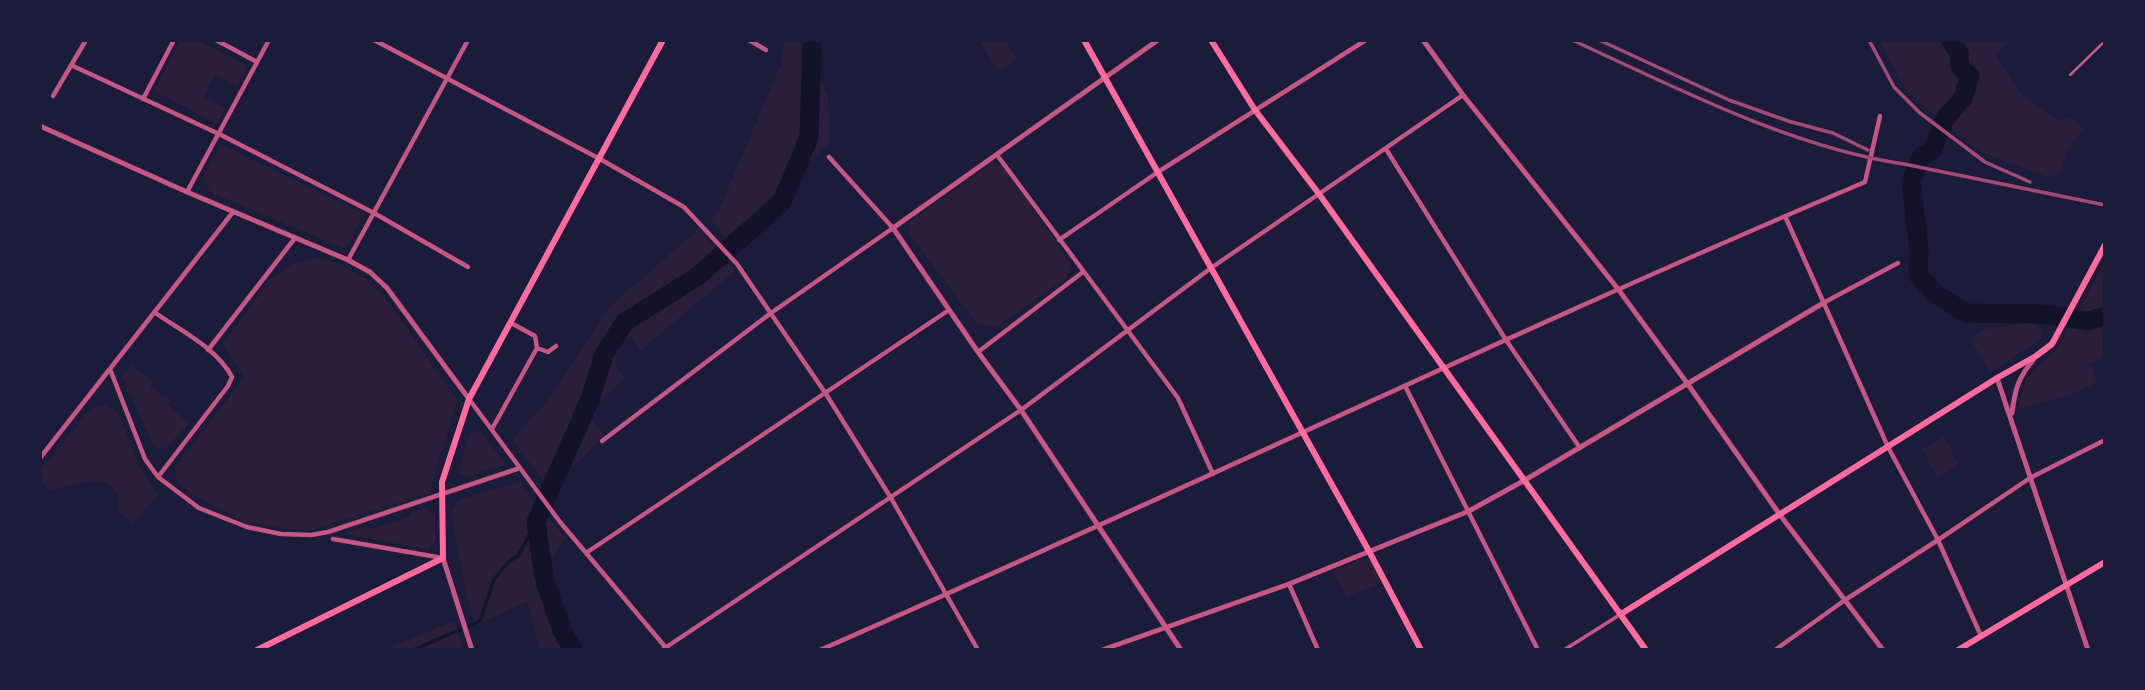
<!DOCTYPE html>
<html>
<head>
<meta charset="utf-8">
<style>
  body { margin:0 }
  #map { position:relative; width:2145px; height:690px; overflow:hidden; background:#1b1b3a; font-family:Georgia,serif }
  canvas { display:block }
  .frame { position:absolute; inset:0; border:42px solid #1b1b3a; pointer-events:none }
</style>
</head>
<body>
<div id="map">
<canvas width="2145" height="690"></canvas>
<div class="frame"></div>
</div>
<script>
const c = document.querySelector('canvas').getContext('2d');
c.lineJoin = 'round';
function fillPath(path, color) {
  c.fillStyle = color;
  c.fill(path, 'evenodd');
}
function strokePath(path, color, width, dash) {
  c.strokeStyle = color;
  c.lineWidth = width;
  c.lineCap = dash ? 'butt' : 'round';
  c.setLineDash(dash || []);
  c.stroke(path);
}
fillPath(new Path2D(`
  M181,40H198L247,66L237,86L215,75L204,97L225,108L217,124L154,91Z
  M785,40H821L819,77L828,95L830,143L726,238L710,219L718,212L781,64Z
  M979,40H1005L1017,59L998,71Z
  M1878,40H2010L1995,55L2020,93L2059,121L2070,118L2084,128L2068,149L2060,174L2048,177L1981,152L1925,108L1907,91Z
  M221,144L364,214L345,249L210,192L203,178Z
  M992,163L1002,164L1071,263L1066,278L996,327L977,324L908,232L910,222Z
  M699,229L735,271L640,351L630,336L621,343L615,362L624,378L589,415L604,435L583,458L548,486L512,440L551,397L608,308Z
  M318,258L341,264L366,280L387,300L457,400L429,493L308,531L243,522L190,493L180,485L175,474L176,466L245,377L223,343L272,278L293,263Z
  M2105,262V357L2090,364L2097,383L2070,395L2017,410L2026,379L2041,363L2055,352Z
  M2032,322C2040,326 2042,330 2042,338L1991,372L1970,339L1985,329Z
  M131,365L153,382L150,387L164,397L166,395L171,400L167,405L189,423L166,448L162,450L153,444L122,376Z
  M106,404L117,411L141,470L159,495L133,523L119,512C122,466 78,484 50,490L40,482V470L92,408Z
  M480,431L506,465L466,476L458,473L470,433Z
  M1944,436L1959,465L1937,477L1922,449Z
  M518,482L566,538L548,563L545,589L559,633L565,641L568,650H540L527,601L476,626L467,599L451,512L458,500Z
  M425,509L435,516L436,539L429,550L343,533L367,526L373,529L409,517L412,512Z
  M1369,557L1379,578L1377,585L1346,597L1335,575V570Z
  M454,621L464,650H383Z`), '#2a1e3b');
strokePath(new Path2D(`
  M413,650L480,621L494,579L508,562L518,556L536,522`), '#12122b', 3.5);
strokePath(new Path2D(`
  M1950,40L1959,53L1960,67L1970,76L1963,98L1946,117L1932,151L1922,156L1911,182L1919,249L1918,275L1937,295L1966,313L2041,314L2088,321L2105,316
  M573,650L562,631L544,578L536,522L591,397L604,354L625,322L698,276L782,202L809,137L812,40`), '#12122b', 19);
strokePath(new Path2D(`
  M2070,75L2105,41`), '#c65784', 2.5);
strokePath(new Path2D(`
  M1564,650L1621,614`), '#c65784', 3.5);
strokePath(new Path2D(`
  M216,40L257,62
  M374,40L600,159L684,207L737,264L826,394L891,498L978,650
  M749,40L766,50
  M71,65L219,134L374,213L468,267
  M53,96L86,40
  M143,99L174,40
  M1386,149L1506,340L1580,448
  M997,155L1178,398L1213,474
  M187,192L269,40
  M1785,216L1888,447L1938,540L1981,636
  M1059,240L1158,172L1366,40
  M348,260L468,40
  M1825,302L1898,263
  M154,312C181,331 217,348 232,377L228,386L158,477
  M537,348L548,352L556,346
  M208,350L295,238
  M978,352L1083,272
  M110,369L145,459L158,477L199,508L247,527L281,534L311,535L328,532L520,468
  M1405,386L1538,650
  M469,399L560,522L667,649
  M492,429L537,348L535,336L511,323
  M602,441L771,313L893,228L829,157
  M40,458L233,212
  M333,539L443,558
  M586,553L949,310
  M1289,584L1318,650
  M662,650L1021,410L1211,268L1463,95
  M820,650C1170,497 1513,331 1865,182L1880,116
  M1775,650L1845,600L1938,540L2030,478L2105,440`), '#c65784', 4.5);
strokePath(new Path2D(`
  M1158,40L893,228L978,352L1021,410L1181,650
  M1423,40L1463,95L1618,289L1687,383L1780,515L1883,650
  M40,126L187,192L348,260L370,272L387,288L469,399
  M1997,378L2088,650
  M2012,413C2015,389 2018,378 2034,359
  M443,558L472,650
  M1102,650L1289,584L1469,511L1525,480L1825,302`), '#c65784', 5);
strokePath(new Path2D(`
  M1084,40L1370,553L1421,650
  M1211,40L1255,110L1319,194L1646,650
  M1621,614L1997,378L2036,356L2052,344L2105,245
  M257,650L443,558L442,482L469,399L663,40
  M1958,650L2105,562`), '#ff6b9d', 6);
strokePath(new Path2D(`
  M1572,40C1675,87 1792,148 1904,164L2105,205
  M1599,40L1729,100L1788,121L1833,133L1868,150
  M1869,40L1894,87L1920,113L1985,162L2030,182`), '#a44b75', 3.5);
</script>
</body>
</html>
